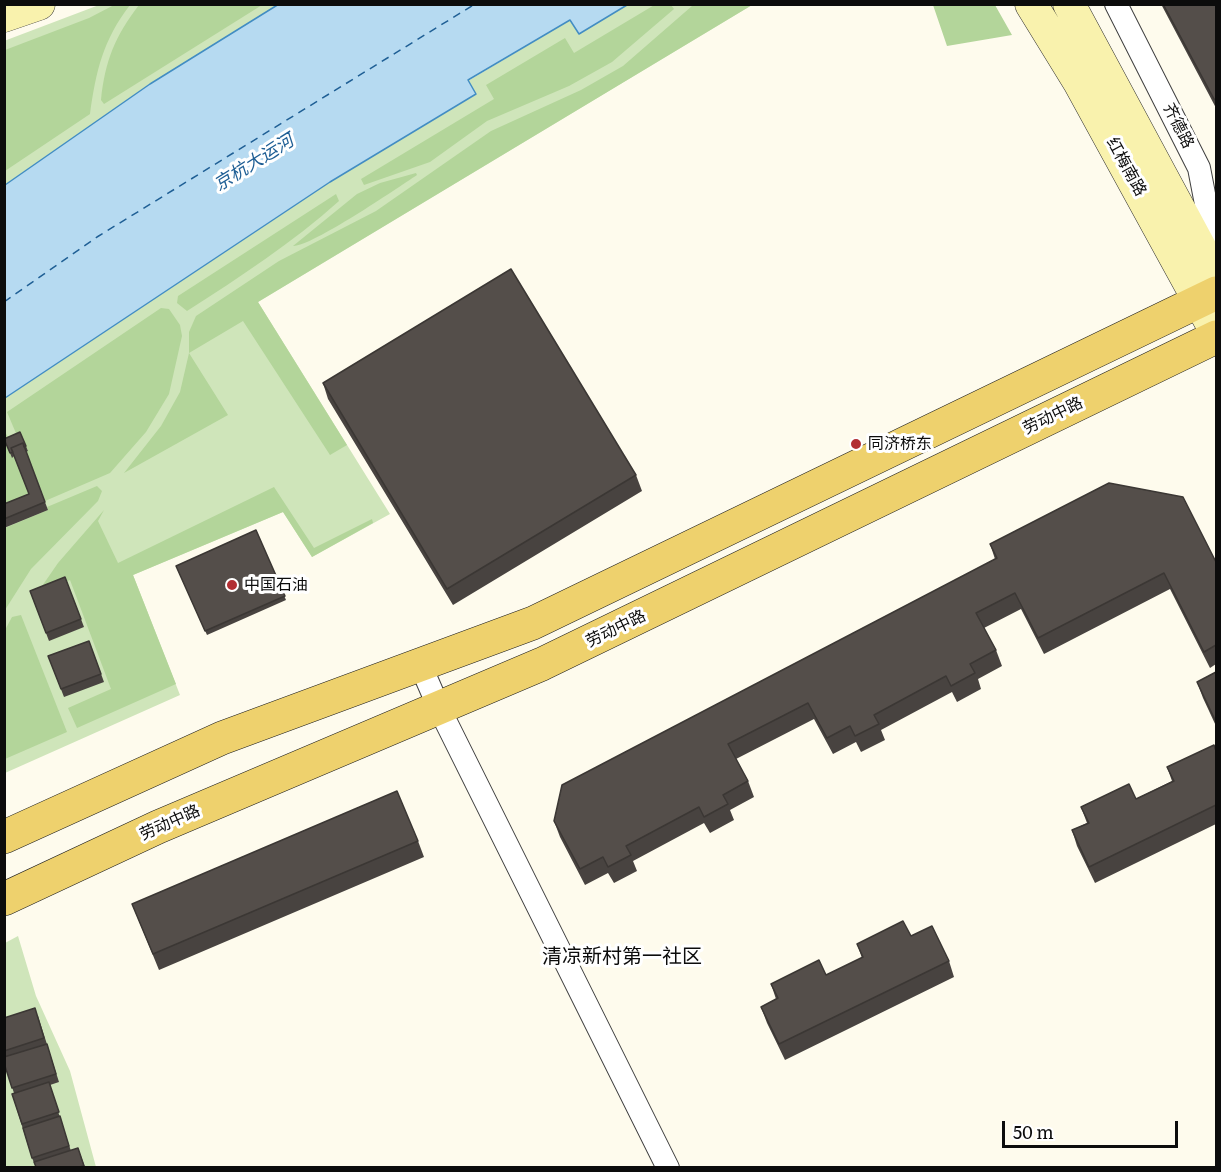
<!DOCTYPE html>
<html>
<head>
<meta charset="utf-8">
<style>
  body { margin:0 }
  #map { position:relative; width:1221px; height:1172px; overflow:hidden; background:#fefbed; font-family:Literata,serif }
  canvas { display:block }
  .frame { position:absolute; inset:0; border:6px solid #0c0c0c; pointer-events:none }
  .scale { position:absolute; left:1002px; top:1121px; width:176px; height:27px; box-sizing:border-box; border:3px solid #0c0c0c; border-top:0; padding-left:8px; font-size:18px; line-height:21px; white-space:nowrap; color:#0c0c0c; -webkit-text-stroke:4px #fff; paint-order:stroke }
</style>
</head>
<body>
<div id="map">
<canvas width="1221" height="1172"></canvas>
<div class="frame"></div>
<div class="scale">50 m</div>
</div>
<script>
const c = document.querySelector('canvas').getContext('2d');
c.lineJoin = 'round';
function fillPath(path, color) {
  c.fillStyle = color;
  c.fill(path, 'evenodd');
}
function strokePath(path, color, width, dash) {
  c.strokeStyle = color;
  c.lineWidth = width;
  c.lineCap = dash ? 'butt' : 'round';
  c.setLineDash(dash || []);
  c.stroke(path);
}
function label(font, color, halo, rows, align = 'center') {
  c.font = font + ' Literata,"Noto Sans SC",serif';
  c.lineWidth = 6;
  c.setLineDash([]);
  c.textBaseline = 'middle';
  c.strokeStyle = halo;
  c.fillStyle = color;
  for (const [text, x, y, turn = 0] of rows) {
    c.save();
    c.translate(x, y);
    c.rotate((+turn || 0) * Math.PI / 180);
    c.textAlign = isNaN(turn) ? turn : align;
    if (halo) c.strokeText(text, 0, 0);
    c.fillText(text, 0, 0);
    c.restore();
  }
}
fillPath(new Path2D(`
  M99,5H279L150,84L5,185L4,41Z
  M627,5H752L258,302L390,514L312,557L283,512L133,575L180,695L5,773V398L330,182L475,95L468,81L570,20L579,34Z
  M18,936L36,996L70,1071L96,1167L5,1168V943Z`), '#cfe5ba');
fillPath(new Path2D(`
  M116,4L130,5C103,40 96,71 90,114L5,171V50L89,18Z
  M656,4L671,5L674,9L612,62L569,86L487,121L430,162L364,185L361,179L494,99L486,85L565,38L574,53Z
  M139,5V4L262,5L104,104L101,100C105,61 115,36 139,5Z
  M752,5L258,302L347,445L330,455L243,321L189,353L228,415L124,473L161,426L180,392L189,353V332L196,316L279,261L376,211L491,131L581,90L623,66L692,6Z
  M933,5H995L1012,35L947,46Z
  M416,173L417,175C396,189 311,247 293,246L357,194L380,183Z
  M336,194L339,201C292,243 240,277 187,311L177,303L178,296Z
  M161,308L169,309L180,325L182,336L169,394L146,432L110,473L45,501L26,452L28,450L18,438L7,412Z
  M4,429L10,442L6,444L12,457L14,456L33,502L4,514Z
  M97,486L102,491L98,501L31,569L5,610V528L48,510L47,507Z
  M274,487L314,548L372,519L373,523L312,557L283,512L133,575L176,684L77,728L68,708L111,689L70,580L38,592L58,563L104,510L98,521L118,563Z
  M21,615L67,732L5,759V630L12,617Z`), '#b3d59a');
const water = new Path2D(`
  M279,4L627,5L579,34L570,20L468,80L476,94L330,182L5,398V185L150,84Z`);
fillPath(water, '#b6daf1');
strokePath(water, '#428dc3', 1.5);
strokePath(new Path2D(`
  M4,302L97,237L475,4`), '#1f5f95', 1.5, [8, 6]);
const street = new Path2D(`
  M1116,4L1199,168L1216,256
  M420,664L439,708L668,1168`);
const secondary = new Path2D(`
  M1031,4L1079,82L1216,332
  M1069,4L1216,277
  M4,16L39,4`);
const primary = new Path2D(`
  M4,837L222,738L533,623L1216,293
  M4,899L158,827L542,664L1216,337`);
strokePath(street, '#3f3f3f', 24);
strokePath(secondary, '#2e2e2e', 33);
strokePath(primary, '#1d1d1d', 34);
strokePath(street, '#fff', 22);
strokePath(secondary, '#f9f2ad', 32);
strokePath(primary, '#eed16d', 33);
fillPath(new Path2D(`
  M1161,4H1216V108Z
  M323,383L636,475L642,491L453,605L328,399Z
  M20,432L28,451L26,452L48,510L4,528V504L29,494L14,456L12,458L6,443Z
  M256,530L286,600L207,635L176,566Z
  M990,544L1216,562V664L1210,668L1170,589L1044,654L1021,609L984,628L996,650L1002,666L978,679L981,689L957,702L952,692L881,730L885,740L861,752L856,742L833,754L814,719L736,759L748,781L754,797L730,810L734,820L710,833L704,823L633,861L637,871L614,883L608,873L585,885L560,837L554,821L995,559Z
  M65,577L84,627L49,641L30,591Z
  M89,641L104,682L64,697L48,656Z
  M1216,672V726L1203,698L1197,682Z
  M1216,751V824L1095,883L1077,846L1072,830L1087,823L1081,807L1136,799L1172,781L1167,767Z
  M418,841L424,857L159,970L132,904Z
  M911,936L949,961L954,977L785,1060L767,1023L761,1007L776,999L771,984L826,975L862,958L857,944Z
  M38,1016L59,1082L50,1085L61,1121L71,1151L78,1148L85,1167H36L32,1158L12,1094L14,1093L4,1063V1018Z`), '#484340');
const building = new Path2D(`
  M1163,4H1216V100L1214,99Z
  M511,269L636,475L447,589L323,383Z
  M20,432L26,446L24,447L23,443L11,448L13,452L10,453L4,439Z
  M23,443L45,502L4,519V504L29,494L11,448Z
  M1109,483L1183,497L1216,562V645L1204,652L1164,573L1038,638L1015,593L976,613L996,650L970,664L975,673L951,686L946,676L874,715L879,724L855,736L850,726L827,738L808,703L728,744L748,781L723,795L728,804L704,817L699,807L626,846L631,855L608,867L603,857L580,869L554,821L562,785L997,558L990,544Z
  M256,530L285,596L205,631L176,566Z
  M65,577L81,619L46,633L30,591Z
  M89,641L101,674L61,689L48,656Z
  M1216,672V722L1197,682Z
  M1214,745L1216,751V805L1089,867L1072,830L1089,823L1081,807L1129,784L1136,799L1174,781L1167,767Z
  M397,791L418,841L153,954L132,904Z
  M903,921L911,936L932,926L949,961L779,1044L761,1007L778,998L771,984L819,960L826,975L863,957L857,944Z
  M35,1008L44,1038L4,1051V1018Z
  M47,1044L56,1074L12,1088L4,1063V1057Z
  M49,1082L59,1112L22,1124L12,1094Z
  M60,1116L69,1146L32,1158L23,1128Z
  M78,1148L84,1166L79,1167H36L34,1162Z`);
fillPath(building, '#544e4a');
strokePath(building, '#3b3734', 1.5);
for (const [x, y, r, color] of [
  [856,444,6,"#b22f33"],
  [232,585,6,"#b22f33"]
]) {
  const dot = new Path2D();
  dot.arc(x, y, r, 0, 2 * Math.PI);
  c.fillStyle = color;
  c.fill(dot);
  strokePath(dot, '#fff', 2);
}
label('16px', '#0c0c0c', '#fff', [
  ["齐德路",1178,126,63],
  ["红梅南路",1126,167,61],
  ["劳动中路",1053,416,-26],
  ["劳动中路",616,629,-26],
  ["劳动中路",170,823,-24]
]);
label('16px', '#0c0c0c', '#fff', [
  ["同济桥东",868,444],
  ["中国石油",244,585]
], 'left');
label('italic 18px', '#1f5f95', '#fff', [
  ["京杭大运河",254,163,-32]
]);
label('20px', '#0c0c0c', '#fff', [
  ["清凉新村第一社区",622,957]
]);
</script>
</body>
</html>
